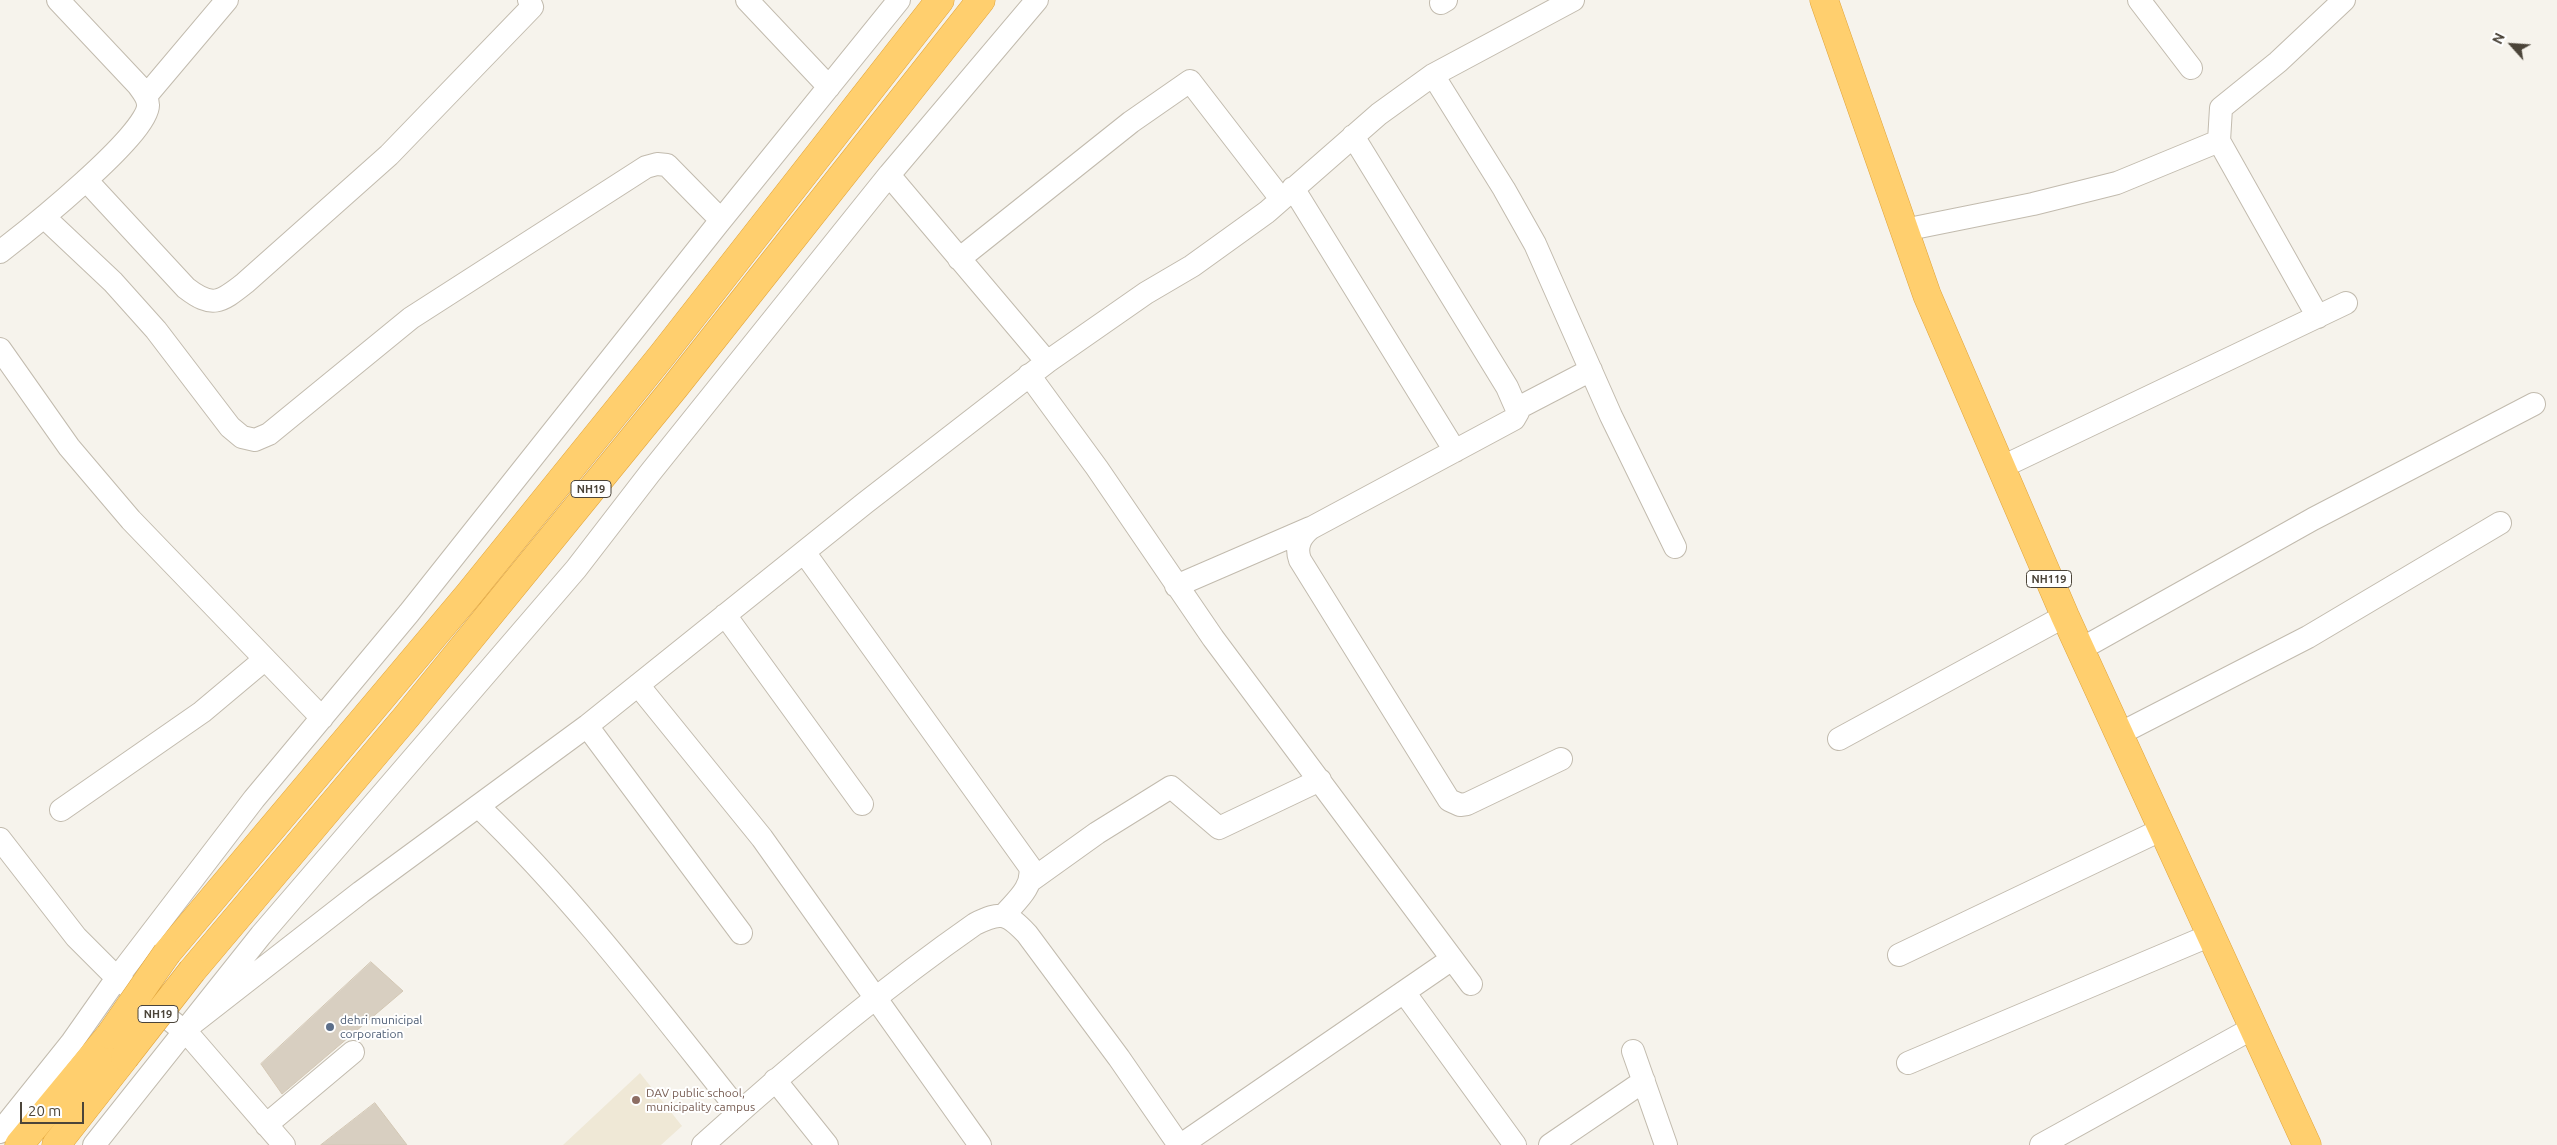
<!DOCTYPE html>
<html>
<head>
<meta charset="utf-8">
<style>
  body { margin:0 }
  #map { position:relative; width:2557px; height:1145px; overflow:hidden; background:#f6f3ec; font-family:Ubuntu,sans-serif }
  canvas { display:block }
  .north { position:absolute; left:2487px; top:20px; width:50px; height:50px; -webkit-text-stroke:4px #fff; paint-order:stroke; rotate:296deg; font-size:14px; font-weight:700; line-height:20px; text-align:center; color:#4b4439 }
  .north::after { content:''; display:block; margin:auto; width:18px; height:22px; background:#4b4439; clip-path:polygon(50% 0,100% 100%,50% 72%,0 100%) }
  .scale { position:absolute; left:20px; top:1102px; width:64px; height:22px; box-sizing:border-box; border:2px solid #4b4439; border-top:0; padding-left:6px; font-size:15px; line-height:18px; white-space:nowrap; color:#4b4439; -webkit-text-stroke:4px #fff; paint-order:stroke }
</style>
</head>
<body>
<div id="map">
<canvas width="2557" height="1145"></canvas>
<div class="north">N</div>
<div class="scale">20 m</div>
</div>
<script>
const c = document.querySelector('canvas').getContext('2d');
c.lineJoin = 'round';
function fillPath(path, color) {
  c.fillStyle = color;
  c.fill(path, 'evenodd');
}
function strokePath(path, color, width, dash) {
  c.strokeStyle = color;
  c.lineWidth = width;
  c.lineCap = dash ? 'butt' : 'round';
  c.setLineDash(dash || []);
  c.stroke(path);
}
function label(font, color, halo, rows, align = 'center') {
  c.font = font + ' Ubuntu,sans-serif';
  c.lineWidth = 4;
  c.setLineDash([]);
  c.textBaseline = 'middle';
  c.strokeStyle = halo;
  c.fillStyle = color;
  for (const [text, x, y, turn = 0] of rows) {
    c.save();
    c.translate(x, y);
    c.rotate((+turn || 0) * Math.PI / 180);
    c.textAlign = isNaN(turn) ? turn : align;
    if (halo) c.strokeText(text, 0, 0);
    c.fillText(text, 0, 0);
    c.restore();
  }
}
fillPath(new Path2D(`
  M640,1073L682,1126L661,1145H563Z`), '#efe8d6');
const building = new Path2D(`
  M371,962L403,991L282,1094L261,1064Z
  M375,1103L407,1145H321Z`);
fillPath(building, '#d8cfc1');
strokePath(building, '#d3c7b4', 1);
const minor = new Path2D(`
  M747,0L829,87
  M2139,0L2191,68
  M1441,3L1446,0
  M1433,75L1504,189L1535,244L1611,416L1675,547
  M146,96L227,0
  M1353,136L1507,387L1518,412L1514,419L1311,528C1301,536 1295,546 1300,560L1449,800L1460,805L1467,804L1561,759
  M889,175L1047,362
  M86,180L186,288C212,308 220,303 245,283L389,155L532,7L529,0
  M1293,188L1455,451
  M44,217L113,282L156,330L230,427L242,437L255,440L269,434L411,318L646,167L657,164L667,165L721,220
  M1904,230L2033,204L2117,183L2219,141
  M0,252C26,232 149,134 148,105C148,97 142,91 138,85L58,0
  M959,259L1131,122L1190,81L1281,199
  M2318,317L2219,141L2221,108L2278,62L2344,0
  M0,349L69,447L131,520L322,718
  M1029,375L1097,468L1213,638L1471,984
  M1518,408L1591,370
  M2002,467L2346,303
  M804,552L1030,867C1034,887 1016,901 1004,915
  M1176,586L1310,528
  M725,615L862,804
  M2081,649L2313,519L2534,404
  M638,685L762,838L980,1145
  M587,726L741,933
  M2119,734L2308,637L2500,523
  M1839,739L2065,616
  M478,806C575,899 656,1007 739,1111
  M61,810L202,712L264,660
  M0,839L76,937L117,978L189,1035L284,1145
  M1030,881L1097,833L1171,787L1219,828L1320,780
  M1899,955L2163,829
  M1404,992L1515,1145
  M184,1030L361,892L587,726L865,503L1047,362L1146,293L1192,266L1267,212L1379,114L1433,75L1573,0
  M1633,1051L1666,1145
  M1908,1063L2211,935
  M775,1080L827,1145
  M266,1125L353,1052
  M0,1132L72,1042L117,978L254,799L409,613L717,225L899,0
  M94,1145L261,935L576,569L650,473L889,175L1037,0
  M703,1145C790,1066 879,991 975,924C1001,911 1007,913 1027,934L1119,1058L1179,1145
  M1181,1145L1452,959
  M1550,1145L1644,1081
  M2041,1145L2253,1028`);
const highway = new Path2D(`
  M1824,0L1927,295L2065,616L2307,1145
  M167,953L469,594L663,354L940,0
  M192,971L407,716L675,387L981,0
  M19,1145L110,1035
  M56,1145L125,1057`);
strokePath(minor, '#c2bbae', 24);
strokePath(highway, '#e0a43c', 29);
strokePath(minor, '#fff', 22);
strokePath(highway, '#ffcf6e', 28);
const highwayBridge = new Path2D(`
  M110,1035L167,953
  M125,1057L192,971`);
strokePath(highwayBridge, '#e0a43c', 29, []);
strokePath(highwayBridge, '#ffcf6e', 28);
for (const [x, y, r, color] of [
  [330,1027,5,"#5c6f8a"],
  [636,1100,5,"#8d6e63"]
]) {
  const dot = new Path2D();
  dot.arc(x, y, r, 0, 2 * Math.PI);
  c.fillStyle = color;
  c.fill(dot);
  strokePath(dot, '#fff', 2);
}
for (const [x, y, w] of [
  [591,489,40],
  [2049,579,45],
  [158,1014,40]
]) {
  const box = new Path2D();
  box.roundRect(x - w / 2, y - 8.5, w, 17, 4);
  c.fillStyle = '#fff';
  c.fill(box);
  strokePath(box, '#4b4439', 1);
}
label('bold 11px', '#4b4439', null, [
  ["NH19",591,489],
  ["NH119",2049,579],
  ["NH19",158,1014]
]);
label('12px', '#4e5e75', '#fff', [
  ["dehri municipal",340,1020],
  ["corporation",340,1034]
], 'left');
label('12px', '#785e54', '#fff', [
  ["DAV public school,",646,1093],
  ["municipality campus",646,1107]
], 'left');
</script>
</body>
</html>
